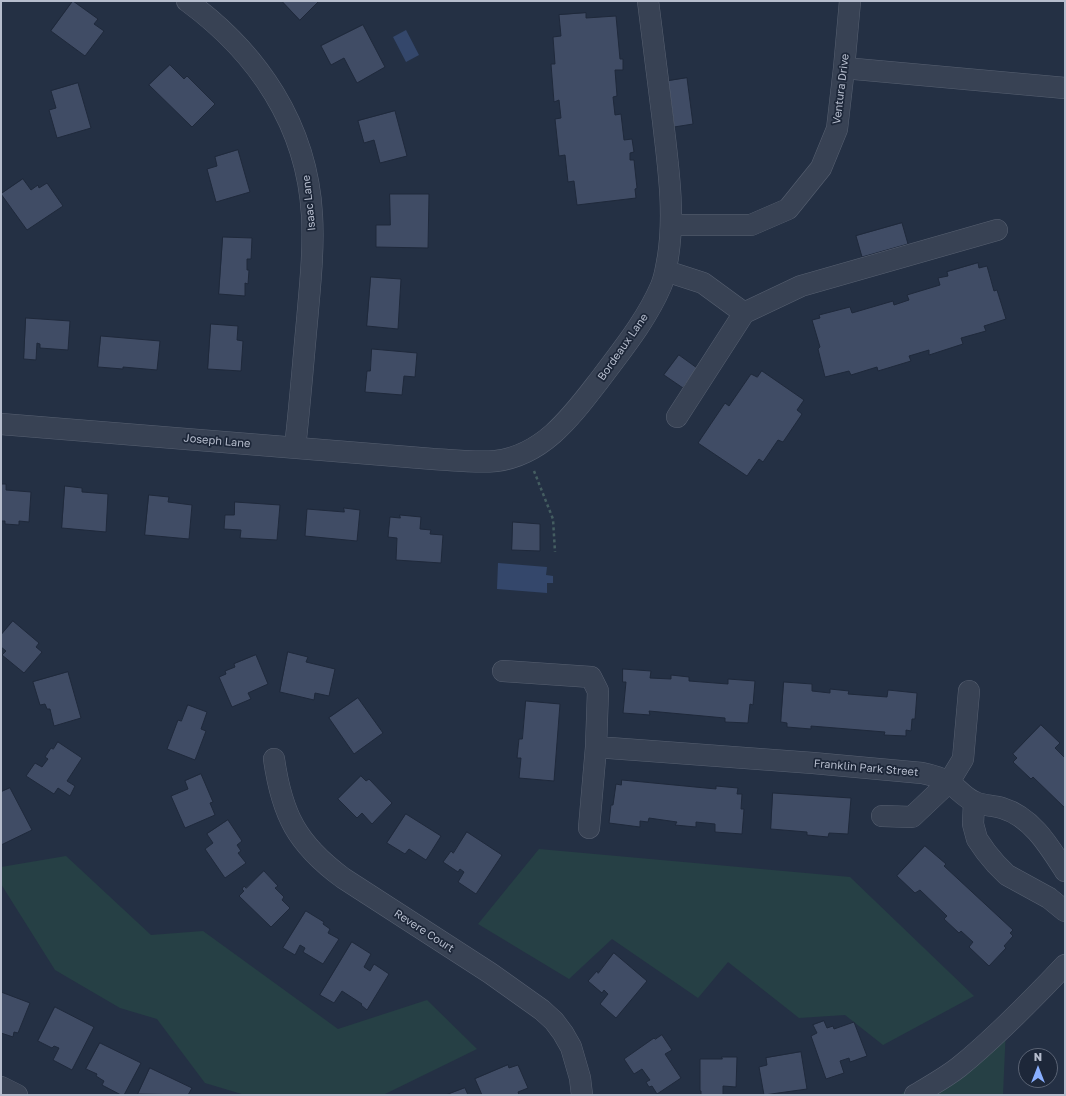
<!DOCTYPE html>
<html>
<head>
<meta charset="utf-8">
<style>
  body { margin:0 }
  #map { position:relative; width:1066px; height:1096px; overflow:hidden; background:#243044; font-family:"Golos Text",sans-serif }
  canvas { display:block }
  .frame { position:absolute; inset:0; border:2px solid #b6bdcd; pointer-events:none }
  .north { position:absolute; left:1018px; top:1048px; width:40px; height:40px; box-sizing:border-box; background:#1d2739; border:1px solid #5a6374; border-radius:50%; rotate:0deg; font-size:11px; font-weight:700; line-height:16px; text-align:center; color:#b6bdcd }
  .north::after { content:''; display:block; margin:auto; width:14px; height:18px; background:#89afff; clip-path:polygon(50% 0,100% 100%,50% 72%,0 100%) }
</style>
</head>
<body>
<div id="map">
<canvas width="1066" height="1096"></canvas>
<div class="frame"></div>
<div class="north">N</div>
</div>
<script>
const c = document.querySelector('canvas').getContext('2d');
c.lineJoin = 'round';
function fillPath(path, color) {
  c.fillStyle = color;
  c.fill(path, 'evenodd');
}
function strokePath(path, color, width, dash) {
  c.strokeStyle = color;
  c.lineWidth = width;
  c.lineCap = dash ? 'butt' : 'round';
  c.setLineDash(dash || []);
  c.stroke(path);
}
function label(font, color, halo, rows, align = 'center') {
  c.font = font + ' "Golos Text",sans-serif';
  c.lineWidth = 3.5;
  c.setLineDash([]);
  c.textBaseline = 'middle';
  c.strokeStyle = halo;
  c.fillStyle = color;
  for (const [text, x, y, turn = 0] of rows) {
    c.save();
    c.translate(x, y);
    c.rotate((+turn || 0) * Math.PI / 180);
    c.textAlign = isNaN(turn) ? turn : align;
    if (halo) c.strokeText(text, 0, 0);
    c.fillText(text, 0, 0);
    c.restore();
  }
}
fillPath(new Path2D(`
  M539,849L850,877L974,996L883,1045L845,1015L799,1018L728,962L698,998L612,939L569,979L478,924Z
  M66,856L151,935L203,931L338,1029L427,1000L477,1049L383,1095H245L205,1083L157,1019L120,1008L55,970L1,884V867Z
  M1006,1026L1003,1095H900Z`), '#264045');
fillPath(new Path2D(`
  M406,30L419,55L406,62L393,37Z
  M498,563L547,567L546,575L553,576V583H547V593L497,589Z`), '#34476b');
const building = new Path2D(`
  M73,1L98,19L94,24L104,31L85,56L51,31Z
  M282,1H319L300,20Z
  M586,13V18L616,16L620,59H623V70H615L617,96L613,97L615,115L621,114L624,140L632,139L634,152L630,153V160H634L637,188L635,189L636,198L577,205L574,181L568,182L565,155L559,156L555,119L561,118L559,100L554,102L551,64H555L553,37L561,36L559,15Z
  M363,25L385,67L357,83L344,58L331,65L321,46Z
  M170,65L184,79L187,76L215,104L192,127L149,85Z
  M687,78L693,124L674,127L668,81Z
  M78,83L91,128L57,138L49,110L56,108L51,91Z
  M395,111L407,156L380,163L374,140L364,143L358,121Z
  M238,150L250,192L216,202L207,169L217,166L215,157Z
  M23,179L31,190L38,185L39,188L47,183L63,206L27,230L1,194Z
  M390,194H429L428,248L376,247V225H390Z
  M902,223L908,244L862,257L856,236Z
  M223,237L252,238L251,259H247V270H249L248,284L245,283V296L219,294Z
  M978,263L979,268L987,266L994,291L997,290L1006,319L984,326L986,331L961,338L963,344L929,355V350L909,356L911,361L878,371L877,367L851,375L849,371L825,377L818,349L820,347L812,320L820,318L819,315L850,307L852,313L893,301L894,305L909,300L907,295L940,285L938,278L948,276L947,272Z
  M371,277L401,279L398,329L367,326Z
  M26,318L70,321L68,350L40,348V344L37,343L36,360L24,359Z
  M211,324L238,326L237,340L243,341L241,371L208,369Z
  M101,336L160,341L157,370L123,367V369L98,367Z
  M372,349L417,353L415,377L404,376L402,395L365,392L367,371H370Z
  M679,355L697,368L683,388L664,375Z
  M762,371L804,400L797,410L802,414L783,442L778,440L763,462L759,459L747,476L698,443L725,403L729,406L751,374L757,377Z
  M1,484H6V490L31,492L29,522L19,521V525L5,524V521H1Z
  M65,486L82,488V492L108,494L106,532L62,528Z
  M149,495L169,497L168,502L192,505L189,539L145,535Z
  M235,502L280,505L277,540L240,538L241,530L224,529L225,515H234Z
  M344,508L360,510L357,541L305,536L307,509L344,512Z
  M400,515L421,517L420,529L431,530L430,534L443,535L441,563L396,560L397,538L388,537L390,517L400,518Z
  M513,522L540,524V551L512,550Z
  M13,621L39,643L36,647L42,652L24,673L2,655L6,651L1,647V635Z
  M288,652L308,657L306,662L335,669L329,696L315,693L314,700L280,692Z
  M256,655L268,684L248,693L251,699L232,707L219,677L226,674L225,671L235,667L234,664Z
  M623,669L651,671L650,678L671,679V675L689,677V681L728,684V679L755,681L753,705L750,704L748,723L725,722V718L649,711L650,715L623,713L626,682H623Z
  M68,672L81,718L54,726L50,709H47L45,704L40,705L33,682Z
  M784,682L812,684V691L830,693V689L849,691L848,694L887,697L888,690L917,693L915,719H912L911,731L906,730V736L884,735L885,732L811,726V729L787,727V723L781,722Z
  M358,698L383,733L354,754L329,718Z
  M526,701L560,704L554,781L519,778L521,758H517L519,739H522Z
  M188,705L207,712L201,729L206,731L195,760L167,749L178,720L181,721Z
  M1041,725L1060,743L1055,748L1065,758V808L1033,777L1031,779L1013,762L1017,758L1013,754Z
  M58,742L82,758L67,781L75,786L70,796L58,788L54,794L26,776L35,763L42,767L48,759L45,757L51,748L53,749Z
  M201,774L213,802L210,803L215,815L185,828L171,796L188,789L185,781Z
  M361,776L366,781L369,779L392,803L372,824L362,813L357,818L338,799Z
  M622,780L716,789V786L738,788L737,794H742L741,809H744L742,834L715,832V824L696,822V827L675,825L677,822L649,818L648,822L640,821V827L609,823L611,805H613L616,784L621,785Z
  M10,788L32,830L1,845V792Z
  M773,793L851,798L848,834L829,833L828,837L807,835V832L771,829Z
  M406,814L441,836L426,860L409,849L405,854L387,843Z
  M228,820L242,841L237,845L241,851L238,853L246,863L225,878L205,849L213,843L207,834Z
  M467,832L502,855L476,894L458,882L464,872L460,869L458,872L443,862L451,851L453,853Z
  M925,846L946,864L944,866L1013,930L1010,933L1013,936L1004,946L1006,948L989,966L969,947L973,942L961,931L959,933L944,919L947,916L920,890L915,893L897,876Z
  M264,871L278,886L275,888L284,897L282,900L290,908L271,927L239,896L244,891L242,889L244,886L246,888Z
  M306,911L324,922L323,924L330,929L328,933L339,939L323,964L303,952L305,948L300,945L295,955L283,948Z
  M352,942L371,954L364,967L370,971L374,964L389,974L367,1010L361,1005L362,1004L342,991L334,1003L320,995Z
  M614,953L647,981L616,1018L600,1004L608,994L604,990L602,993L588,981L597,971L598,973Z
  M1,992L30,1003L18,1033L14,1032L13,1037L1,1033Z
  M55,1007L94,1027L72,1070L53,1060L59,1048L54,1046L52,1048L38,1041Z
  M824,1021L827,1028L833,1026L834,1029L854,1022L867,1056L850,1062L849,1058L840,1061L844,1073L826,1079L811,1036L817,1033L813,1025Z
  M662,1035L672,1050L665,1054L681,1078L657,1094L652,1086L649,1087L646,1082L650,1080L642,1069L634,1074L624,1059L654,1038L655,1039Z
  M100,1043L141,1063L124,1095H121L102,1085L104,1081L96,1076L97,1074L86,1069Z
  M801,1052L807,1089L764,1095L759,1067L767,1065L766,1058Z
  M722,1057H737L736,1087L723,1086V1095H701V1091H700V1059H722Z
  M508,1065L509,1068L518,1065L528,1088L518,1092L519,1095H482L475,1079Z
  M150,1068L192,1088L188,1095L138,1094Z
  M465,1088L468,1095H446Z`);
fillPath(building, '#404c65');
strokePath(building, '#1f293b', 1);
const minor = new Path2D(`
  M187,1C258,53 307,125 312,215C314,250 310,286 307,321C303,363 300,405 295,447
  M844,68L1065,88
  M671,225H751L788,209L821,168L837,129L844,68L850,1
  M666,271L703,283L744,313L801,286L997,230
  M677,417L744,313
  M1,424L433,459C454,460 475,463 496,461C543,455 571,417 598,382C621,351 646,321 661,286C665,277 666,267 668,257C675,211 668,166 663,121C658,81 653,41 648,1
  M503,671L591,677L598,691L596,747L589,828
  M596,747L813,763L922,773C932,775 942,778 950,783C958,789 966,799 975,802C983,806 993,805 1002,808C1032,817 1049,846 1065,871
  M274,759C282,815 297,844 343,878L490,973L542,1010L554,1021L563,1033L571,1047L580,1078L582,1095
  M974,802L973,824L977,839L986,852L996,864L1007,875L1049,898L1065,911
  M882,816L912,817L949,782L963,759L969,691
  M1,1087L17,1095
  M915,1095C930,1086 945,1078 959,1067C997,1036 1031,1001 1065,965`);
strokePath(minor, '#576071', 22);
strokePath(new Path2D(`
  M534,471L553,519L555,552`), '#445d61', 2.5, [3, 3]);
strokePath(minor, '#384254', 21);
label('11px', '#b6bdcd', '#1d2739', [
  ["Ventura Drive",841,89,-83],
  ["Isaac Lane",309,203,-96],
  ["Bordeaux Lane",623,347,-55],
  ["Joseph Lane",217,441,5],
  ["Franklin Park Street",866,768,5],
  ["Revere Court",424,931,33]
]);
</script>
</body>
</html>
